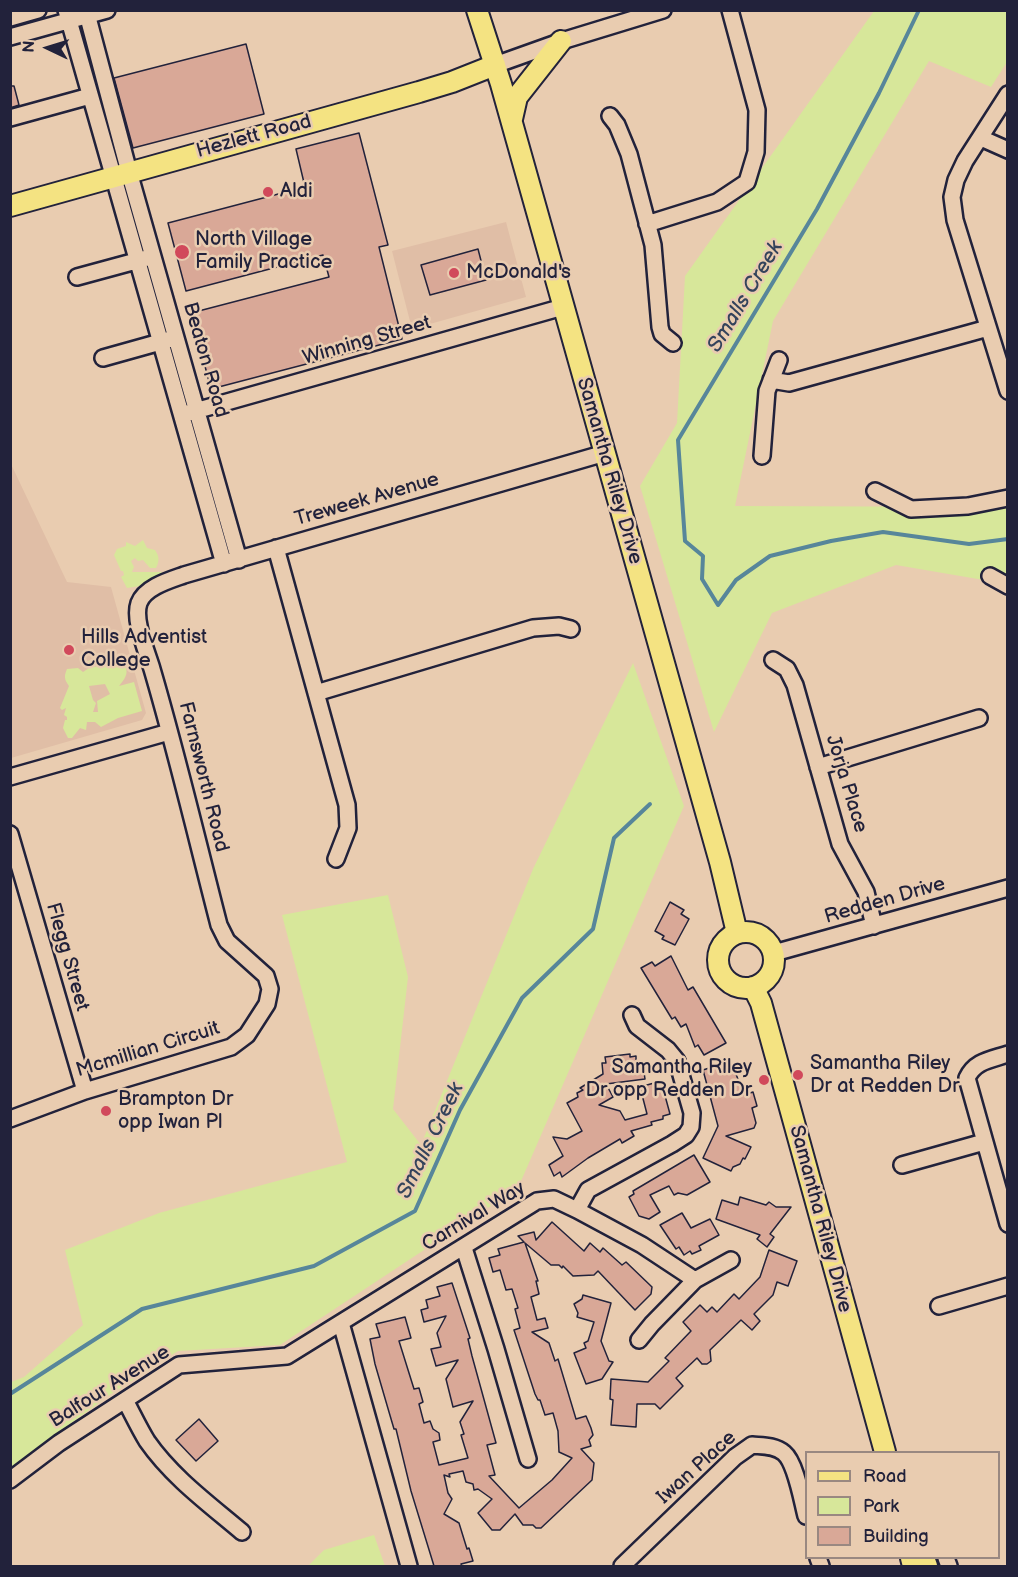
<!DOCTYPE html>
<html>
<head>
<meta charset="utf-8">
<style>
  body { margin:0 }
  #map { position:relative; width:1018px; height:1577px; overflow:hidden; background:#e9ccb0; font-family:"Balsamiq Sans",sans-serif }
  canvas { display:block }
  .frame { position:absolute; inset:0; border:12px solid #22223b; pointer-events:none }
  .legend { position:absolute; left:805px; top:1451px; width:195px; height:108px; box-sizing:border-box; background:#e9ccb0; border:2px solid #998881; margin:0; padding:8px 10px; list-style:none; font-size:18px; color:#22223b }
  .legend li { display:flex; align-items:center; gap:12px; height:30px }
  .legend b { width:30px; border:2px solid #998881 }
  .north { position:absolute; left:18px; top:18px; width:60px; height:60px; -webkit-text-stroke:4px #e9ccb0; paint-order:stroke; rotate:274deg; font-size:16px; font-weight:700; line-height:24px; text-align:center; color:#22223b }
  .north::after { content:''; display:block; margin:auto; width:21px; height:27px; background:#22223b; clip-path:polygon(50% 0,100% 100%,50% 72%,0 100%) }
</style>
</head>
<body>
<div id="map">
<canvas width="1018" height="1577"></canvas>
<div class="frame"></div>
<ul class="legend">
<li><b style="height:8px;background:#f4e382"></b>Road</li>
<li><b style="height:16px;background:#d7e79a"></b>Park</li>
<li><b style="height:16px;background:#d9a897"></b>Building</li>
</ul>
<div class="north">N</div>
</div>
<script>
const c = document.querySelector('canvas').getContext('2d');
c.lineJoin = 'round';
function fillPath(path, color) {
  c.fillStyle = color;
  c.fill(path, 'evenodd');
}
function strokePath(path, color, width, dash) {
  c.strokeStyle = color;
  c.lineWidth = width;
  c.lineCap = dash ? 'butt' : 'round';
  c.setLineDash(dash || []);
  c.stroke(path);
}
function label(font, color, halo, rows, align = 'center') {
  c.font = font + ' "Balsamiq Sans",sans-serif';
  c.lineWidth = 5;
  c.setLineDash([]);
  c.textBaseline = 'middle';
  c.strokeStyle = halo;
  c.fillStyle = color;
  for (const [text, x, y, turn = 0] of rows) {
    c.save();
    c.translate(x, y);
    c.rotate((+turn || 0) * Math.PI / 180);
    c.textAlign = isNaN(turn) ? turn : align;
    if (halo) c.strokeText(text, 0, 0);
    c.fillText(text, 0, 0);
    c.restore();
  }
}
fillPath(new Path2D(`
  M506,222L526,297L412,329L392,251Z
  M10,462L67,582L111,587L146,713L142,720L11,758Z`), '#e0bea6');
fillPath(new Path2D(`
  M874,11H1007V62L991,87L929,61L773,321L735,506L1007,507V584L896,565L772,613L714,732L640,486L677,423L685,276Z
  M143,540L147,548L155,550C159,556 160,560 156,568H150L143,560L138,561L135,558L131,561L134,567L132,572H161L164,575L159,583L127,588L121,577L124,575L123,571H121L114,555L117,549L126,546V542L135,546Z
  M93,659L94,667L98,666L102,668L106,663L109,666L122,663C131,671 125,679 119,686L134,682L142,711L118,718L101,727L95,722H87L86,730L80,728L72,738H68L63,728L65,720H67V717L64,715L66,708L62,710L60,708L69,686C64,679 64,676 67,669L78,668L83,672L89,668L86,662ZM105,684L110,694L97,701L98,712H93L96,703L93,700L89,686Z
  M633,663L684,806L518,1188L280,1345L178,1351L111,1394L11,1467V1382L24,1377L83,1325L65,1250L159,1213L347,1162L282,915L388,895L408,977L393,1109L421,1145L533,869Z
  M374,1535L385,1566H308L324,1550Z`), '#d7e79a');
strokePath(new Path2D(`
  M919,10L879,93L817,209L678,440L685,541L703,556L702,579L718,605L736,580L770,556L831,541L883,532L969,544L1008,539
  M10,1394L142,1309L314,1266L415,1211L460,1110L522,998L593,929L614,838L650,804`), '#57869a', 4);
const building = new Path2D(`
  M246,44L264,114L133,148L114,78Z
  M10,86H14L19,105L10,108Z
  M359,133L388,245L379,247L402,339L211,389L191,313L329,277L323,255L186,291L168,223L305,187L296,149Z
  M478,249L486,280L430,295L421,265Z
  M670,902L684,910L681,914L689,919L675,945L662,939L664,936L655,931Z
  M671,956L688,990L693,987L726,1043L704,1055L698,1045L695,1047L686,1024L681,1027L675,1017L672,1019L641,968L652,962L655,966Z
  M630,1054V1057L636,1056V1062L640,1061L641,1066H643L645,1079L606,1084L613,1097L599,1105L620,1111L625,1120L647,1114L640,1087L661,1081L670,1114L663,1116V1119L651,1122L652,1125L631,1131L634,1136L622,1143L620,1139L588,1158L562,1177L560,1172L554,1176L549,1165L563,1156L553,1137L567,1139L582,1131L567,1103L578,1097L577,1093L583,1090L580,1088L603,1074L602,1063H606L605,1057Z
  M731,1061L744,1095L753,1092L757,1106L752,1108L756,1123L754,1128L726,1136L751,1147L745,1159L743,1158L740,1164L733,1167L731,1171L703,1158L718,1126L703,1070Z
  M694,1155L710,1182L687,1195L678,1193L674,1195L669,1186L650,1195L660,1212L649,1219L639,1216L629,1197L634,1194L633,1191Z
  M740,1197L766,1205L769,1202L776,1207H791L770,1234L774,1237L767,1247L757,1239L760,1235L716,1219L722,1200L738,1205Z
  M682,1213L691,1228L710,1219L719,1235L699,1246L701,1250L692,1254L690,1251L684,1255L679,1247L676,1249L660,1225Z
  M552,1222L584,1251L590,1243L600,1252L603,1248L622,1265L626,1262L652,1287L651,1294L635,1310L598,1271L594,1275L573,1276L563,1266L562,1268L559,1265H551L525,1243L538,1281H536L539,1294L531,1297L537,1320L545,1318L548,1328L532,1332L549,1343L555,1361L558,1359L576,1419L586,1416L591,1428L593,1435L589,1440L591,1446L581,1449L594,1463L592,1480L541,1528H536L533,1525H523L515,1514L500,1530H492L478,1513L492,1499L478,1489L474,1490L473,1484L466,1482L463,1471L449,1474L450,1477L444,1475L448,1493L452,1499L444,1514L459,1523L467,1549L469,1548L473,1561L461,1564L462,1566H434L411,1491L396,1429H394L389,1412L375,1364L370,1339L380,1337L376,1324L405,1317L411,1338L399,1341L414,1389L419,1388L423,1402L419,1404L424,1423L430,1421L433,1429L439,1433L440,1440L433,1442L439,1465L468,1458L461,1435L464,1434L460,1422L473,1401L453,1407L446,1379L458,1360L436,1366L431,1349L441,1347L437,1333L446,1316L424,1322L421,1310L428,1308L426,1300L440,1296L437,1287L452,1283L470,1338L468,1339L472,1356L496,1443L487,1445L495,1475L489,1476L519,1508L552,1480L572,1458L559,1452L558,1431L553,1413L545,1415L540,1400H538L535,1394L514,1330L520,1328L515,1309L518,1308L512,1289L506,1290L500,1270L493,1272L489,1258L500,1255L498,1249L524,1242L518,1236L534,1232L536,1240Z
  M769,1250L797,1261L788,1286L777,1282L773,1295L754,1314L760,1321L752,1330L741,1320L710,1350L711,1361L707,1364H702L697,1358L676,1378L683,1386L660,1409L655,1404H637L636,1427L611,1425L613,1400L610,1399L611,1379L648,1382L669,1361L665,1358L691,1331L683,1322L700,1305L707,1312L712,1307L717,1312L734,1294L739,1299L760,1277Z
  M583,1295L611,1303L601,1341L609,1361L613,1362L602,1379L586,1384L574,1353L586,1348L584,1343L588,1341L594,1322L577,1317L578,1313L574,1304L582,1299Z
  M199,1419L218,1441L196,1461L176,1440Z`);
fillPath(building, '#d9a897');
strokePath(building, '#22223b', 1.5);
const minor = new Path2D(`
  M66,10L224,564
  M86,10L129,172L239,560
  M10,18L38,10
  M10,37L107,10
  M495,65L565,40L663,10
  M1008,94L965,161L956,180L952,197L955,220L1008,391
  M610,116L617,125L629,154L653,245L660,327L662,334L673,343
  M10,118L90,96
  M981,138L1008,150
  M647,224L717,202L747,182L756,152L757,110L730,10
  M77,277L147,258
  M103,358L171,339
  M771,380L789,383L988,328
  M188,413L563,307
  M762,456L767,391L779,360
  M875,491L911,509L968,506L1008,498
  M276,548L347,805L348,828L336,859
  M990,576L1008,586
  M773,660L787,669L795,685L840,844L866,892L874,926
  M316,693L533,628L559,626L571,629
  M818,767L979,718
  M10,777L169,732
  M10,834L85,1091
  M774,953L1008,888
  M1008,1054C990,1060 975,1061 967,1078L1008,1224
  M10,1119L85,1091L231,1047L247,1035L267,1004L270,989L266,976L227,941L219,925C197,840 177,754 152,669C147,652 133,620 139,603C145,587 170,580 184,575L605,453
  M902,1165L984,1142
  M577,1210L588,1190L672,1144L686,1135L691,1127L692,1113L677,1061L668,1050L637,1026L632,1015
  M464,1248L496,1349L528,1459
  M939,1306L1008,1286
  M341,1323L409,1566
  M639,1340L652,1324L695,1280L731,1260
  M125,1400C132,1413 139,1428 147,1441C172,1477 209,1504 242,1532
  M10,1480L59,1443L179,1365L287,1356L537,1201L554,1199L577,1210L642,1245L695,1280
  M818,1558L821,1566
  M946,1558L949,1566
  M622,1566L735,1457L752,1445C762,1446 775,1445 784,1453C796,1463 802,1501 806,1516`);
const major = new Path2D(`
  M477,10L501,84L720,862L737,933
  M512,119L517,97L561,41
  M10,206L419,92L452,82L495,65
  M718 960a28 28 0 1 1 56 0a28 28 0 1 1-56 0Z
  M753,987L761,1003L885,1452
  M911,1558L913,1566
  M924,1558L927,1566`);
strokePath(minor, '#22223b', 20);
strokePath(major, '#22223b', 24);
strokePath(minor, '#e9ccb0', 15);
strokePath(major, '#f4e382', 20);
for (const [x, y, r, color] of [
  [268,192,6,"#d1495b"],
  [182,252,8,"#d1495b"],
  [454,273,6,"#d1495b"],
  [69,650,6,"#d1495b"],
  [798,1075,6,"#d1495b"],
  [764,1080,6,"#d1495b"],
  [106,1111,6,"#d1495b"]
]) {
  const dot = new Path2D();
  dot.arc(x, y, r, 0, 2 * Math.PI);
  c.fillStyle = color;
  c.fill(dot);
  strokePath(dot, '#e9ccb0', 2);
}
label('20px', '#22223b', '#e9ccb0', [
  ["Hezlett Road",254,137,-15],
  ["Winning Street",367,341,-16],
  ["Beaton Road",205,360,74],
  ["Samantha Riley Drive",609,471,74],
  ["Treweek Avenue",367,500,-16],
  ["Farnsworth Road",203,777,76],
  ["Jorja Place",846,784,73],
  ["Redden Drive",885,901,-16],
  ["Flegg Street",67,957,74],
  ["Mcmillian Circuit",148,1050,-17],
  ["Carnival Way",474,1217,-31],
  ["Samantha Riley Drive",820,1219,75],
  ["Balfour Avenue",110,1387,-32],
  ["Iwan Place",697,1468,-42]
]);
label('20px', '#22223b', '#e9ccb0', [
  ["Aldi",280,192],
  ["North Village",195,240],
  ["Family Practice",195,263],
  ["McDonald's",466,273],
  ["Hills Adventist",81,638],
  ["College",81,661],
  ["Samantha Riley",810,1064],
  ["Dr at Redden Dr",810,1087],
  ["Samantha Riley",752,1068,"right"],
  ["Dr opp Redden Dr",752,1091,"right"],
  ["Brampton Dr",118,1100],
  ["opp Iwan Pl",118,1123]
], 'left');
label('italic 21px', '#34435b', '#e9ccb0', [
  ["Smalls Creek",746,297,-59],
  ["Smalls Creek",431,1141,-64]
]);
</script>
</body>
</html>
